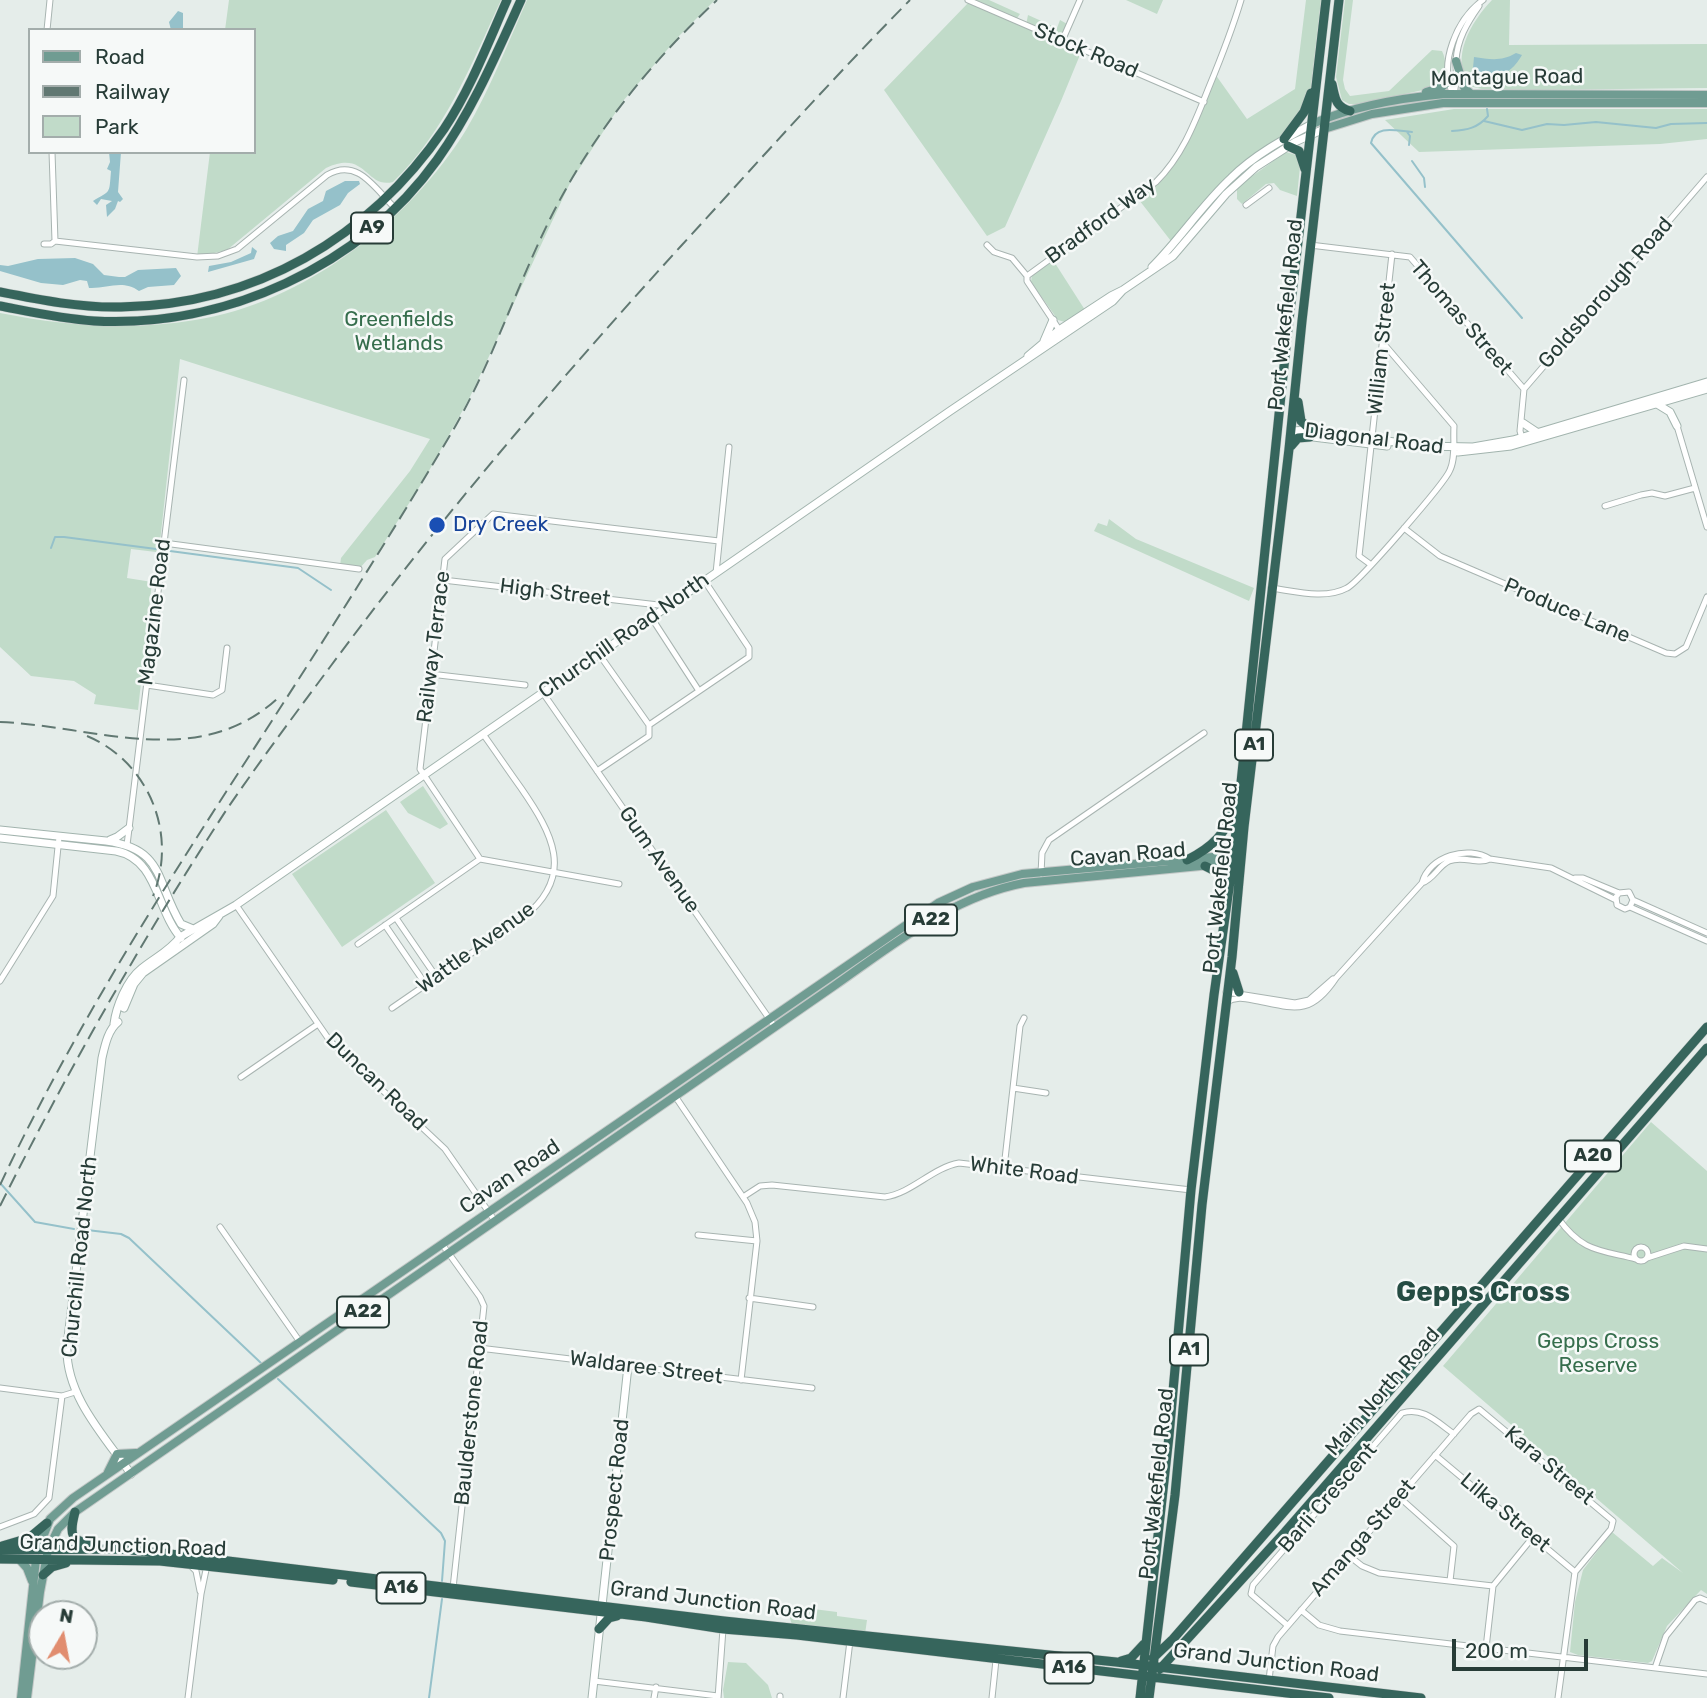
<!DOCTYPE html>
<html>
<head>
<meta charset="utf-8">
<style>
  body { margin:0 }
  #map { position:relative; width:1707px; height:1698px; overflow:hidden; background:#e5edea; font-family:Rubik,sans-serif }
  canvas { display:block }
  .legend { position:absolute; left:28px; top:28px; width:228px; height:126px; box-sizing:border-box; background:#f6f9f8; border:2px solid #a3adab; margin:0; padding:9px 12px; list-style:none; font-size:21px; color:#273c37 }
  .legend li { display:flex; align-items:center; gap:14px; height:35px }
  .legend b { width:35px; border:2px solid #a3adab }
  .north { position:absolute; left:28px; top:1600px; width:70px; height:70px; box-sizing:border-box; background:#f6f9f8; border:2px solid #a3adab; border-radius:50%; rotate:10deg; font-size:19px; font-weight:700; line-height:28px; text-align:center; color:#273c37 }
  .north::after { content:''; display:block; margin:auto; width:24px; height:32px; background:#e18d6f; clip-path:polygon(50% 0,100% 100%,50% 72%,0 100%) }
  .scale { position:absolute; left:1452px; top:1639px; width:136px; height:32px; box-sizing:border-box; border:4px solid #273c37; border-top:0; padding-left:9px; font-size:21px; line-height:24px; white-space:nowrap; color:#273c37; -webkit-text-stroke:5px #f6f9f8; paint-order:stroke }
</style>
</head>
<body>
<div id="map">
<canvas width="1707" height="1698"></canvas>
<ul class="legend">
<li><b style="height:9px;background:#709c92"></b>Road</li>
<li><b style="height:9px;background:#617872"></b>Railway</li>
<li><b style="height:19px;background:#c1dbc9"></b>Park</li>
</ul>
<div class="north">N</div>
<div class="scale">200 m</div>
</div>
<script>
const c = document.querySelector('canvas').getContext('2d');
c.lineJoin = 'round';
function fillPath(path, color) {
  c.fillStyle = color;
  c.fill(path, 'evenodd');
}
function strokePath(path, color, width, dash) {
  c.strokeStyle = color;
  c.lineWidth = width;
  c.lineCap = dash ? 'butt' : 'round';
  c.setLineDash(dash || []);
  c.stroke(path);
}
function label(font, color, halo, rows, align = 'center') {
  c.font = font + ' Rubik,sans-serif';
  c.lineWidth = 5;
  c.setLineDash([]);
  c.textBaseline = 'middle';
  c.strokeStyle = halo;
  c.fillStyle = color;
  for (const [text, x, y, turn = 0] of rows) {
    c.save();
    c.translate(x, y);
    c.rotate((+turn || 0) * Math.PI / 180);
    c.textAlign = isNaN(turn) ? turn : align;
    if (halo) c.strokeText(text, 0, 0);
    c.fillText(text, 0, 0);
    c.restore();
  }
}
fillPath(new Path2D(`
  M229,0H501C471,65 445,132 393,182C365,189 367,149 326,168L227,250L197,257L210,152H254V30H225Z
  M527,0H715L679,36L623,101L570,183L469,399L425,478L375,557L367,560L359,569L340,566L341,558L410,471L430,439L180,359L160,542L156,552L131,549L127,578L152,582L138,710L94,704L96,695L74,681L31,676L0,647V313C65,326 130,331 195,320C302,304 411,220 466,130C490,89 508,43 527,0Z
  M968,0H989L1020,14L1015,21L1026,25L1028,15L1057,28L1060,20L1069,25L1062,41L1082,50L1061,101L1005,227L987,236L884,90L969,2Z
  M1126,0H1163L1157,14Z
  M1306,0H1321L1310,96L1284,139L1244,166L1174,245L1136,196L1173,165L1215,74L1247,119L1295,89Z
  M1345,0H1353L1343,80L1345,89L1350,96L1389,91L1432,50L1442,51C1447,61 1446,72 1441,82L1423,90L1359,104H1349L1342,100L1336,77Z
  M1492,0H1510L1509,45L1707,44V88L1534,90L1482,89L1469,86C1450,57 1471,22 1492,0Z
  M1454,109H1707V139L1660,144L1419,152L1385,120Z
  M1286,152L1296,155L1300,167L1297,196L1280,190L1274,183L1266,184L1242,204L1237,199V187Z
  M1053,260L1085,310L1065,322L1058,320L1031,282L1032,275Z
  M1109,519L1136,539L1254,588L1249,601L1094,531L1098,523L1107,526Z
  M423,786L448,824L440,829L408,813L400,802Z
  M386,810L435,883L342,947L292,874Z
  M1651,1122L1707,1171V1594L1701,1590L1667,1626L1652,1661L1648,1663L1578,1655L1570,1652L1575,1602L1583,1570L1612,1532L1653,1566L1662,1558L1683,1573L1443,1366Z
  M790,1606L837,1612V1616L867,1620L865,1634L792,1625L789,1615Z
  M728,1662L746,1663L768,1685L772,1698H724L723,1690Z`), '#c1dbc9');
fillPath(new Path2D(`
  M178,11L183,13V30H171L169,22Z
  M1516,53L1522,55C1516,66 1506,76 1494,75L1488,81L1473,68L1474,57C1489,59 1501,62 1516,53Z
  M109,152H121L118,192L123,199L120,202L118,201L115,209L107,217L106,205L112,201L101,199L97,205L93,201C111,190 109,195 111,171L107,169L110,162Z
  M345,181H359L360,184L348,193L340,205L313,220L304,233L286,245V251L274,249L270,243L278,236L293,231L308,209L323,201L326,191Z
  M252,247L257,251L254,259L208,272L209,266L231,262L251,253Z
  M75,258L93,264L104,275L119,277H125L138,270L176,268L181,276L174,285L148,287L139,291C122,279 107,289 89,288L87,281L80,280L63,285L41,283L0,271V265L8,266L38,259Z`), '#95c1ca');
strokePath(new Path2D(`
  M1486,85V81
  M1484,121L1522,130L1547,124L1564,125L1596,122L1656,128L1671,124L1707,123
  M1452,131C1467,130 1478,128 1488,116L1487,109
  M1407,132L1410,136L1409,145
  M1412,132C1397,131 1375,124 1371,143L1522,318
  M1412,161L1424,178L1425,187
  M51,548L55,537H64L156,549
  M170,551L298,568L331,590
  M0,1183L35,1222L74,1229
  M87,1230L121,1234L129,1238L261,1363
  M278,1379L441,1533L445,1541L442,1581
  M429,1698L442,1599`), '#95c1ca', 2);
const street = new Path2D(`
  M968,0L1204,102
  M47,30L50,0
  M1062,41L1080,0
  M1453,94C1438,63 1457,19 1483,0
  M1453,94C1458,83 1456,73 1456,61C1457,40 1467,23 1479,6
  M52,152L55,241
  M1246,205L1269,188
  M44,244H51L55,241L197,257L218,256L237,249L327,175C358,157 375,189 395,208
  M987,245L994,252L1012,258L1027,276
  M1310,245L1410,257L1524,389
  M1060,331L1027,281V276L1156,182C1183,155 1195,122 1209,87C1221,58 1232,30 1241,0
  M1677,426L1707,527
  M1523,441L1520,431L1524,389L1707,177
  M1605,506L1641,495L1652,493L1665,496L1695,488
  M1404,528L1440,556L1666,653L1675,654L1686,647L1707,597
  M164,543L359,569
  M1370,564L1359,556L1392,254
  M716,573L729,447
  M443,580L667,606
  M1271,588C1294,591 1325,600 1347,588C1359,582 1445,483 1450,470C1456,457 1453,440 1454,426L1383,343
  M651,617L699,691
  M430,674L525,685
  M147,685L213,695L222,690L227,648
  M543,693L775,1027
  M649,725L749,657V648L704,580
  M597,771L649,736V725L599,654
  M127,845L184,380
  M480,859L619,884
  M1041,874L1042,853L1049,840L1204,733
  M1575,878H1583L1619,893L1629,892L1633,900L1630,907L1625,909L1617,905L1616,897L1619,893
  M1422,883C1434,879 1438,866 1449,861C1463,855 1477,865 1490,859
  M1633,900L1707,933
  M236,905L330,1041L445,1149L495,1221
  M1630,907L1707,941
  M396,918L437,978
  M385,925L426,985
  M358,944L480,859L420,769L445,559L493,514L719,541
  M0,981L53,896L59,837
  M1226,992L1295,1003L1309,1000L1333,979
  M1226,1002C1236,997 1243,998 1253,1000C1294,1008 1310,1017 1336,978L1422,883C1429,856 1468,845 1490,859L1551,868L1616,900
  M392,1008L524,917C576,875 552,833 521,788C508,770 496,752 483,734
  M241,1077L318,1024
  M1013,1088L1046,1093
  M675,1096L747,1203L755,1222L757,1241L741,1380
  M1004,1168L1020,1026L1024,1018
  M743,1197L760,1186L772,1185L885,1197C912,1193 932,1168 959,1163L1191,1190
  M1558,1218C1582,1252 1600,1250 1636,1259
  M220,1227L300,1342
  M698,1235L757,1241
  M442,1244L480,1297L484,1306L453,1588
  M1634 1254a7 7 0 1 1 14 0a7 7 0 1 1-14 0Z
  M1647,1258L1684,1246L1707,1249
  M749,1298L813,1307
  M479,1348L812,1388
  M0,1388L62,1396L75,1392
  M1435,1455L1575,1572
  M1399,1497L1454,1546L1450,1581
  M0,1527L34,1514L49,1498L62,1396
  M1348,1555L1362,1566L1379,1573L1493,1586
  M190,1565L196,1571L200,1591
  M1301,1610L1319,1625L1340,1631L1707,1674
  M1287,1625L1251,1594L1253,1585L1402,1413C1423,1406 1438,1423 1454,1434
  M1486,1648L1493,1586L1533,1537
  M1655,1668L1666,1636L1695,1600L1700,1598L1707,1601
  M1269,1680L1273,1646L1278,1637L1471,1414L1479,1409L1613,1521L1611,1529L1575,1572L1558,1698
  M594,1681L718,1696
  M188,1698L201,1594L207,1565
  M654,1698L656,1687
  M718,1698L723,1629
  M780,1698V1696
  M843,1698L850,1641
  M992,1698L996,1660`);
const secondary = new Path2D(`
  M1152,267C1180,239 1202,205 1231,178C1254,155 1284,139 1312,124
  M1044,341L1053,320
  M1028,356L1059,330L1111,296L1123,290L1173,256L1226,194L1256,167L1295,142L1324,129
  M1657,404L1670,412L1677,426
  M1523,423L1538,433
  M1291,431L1311,430L1422,446L1473,447L1513,440L1707,382
  M1305,436L1387,446
  M1458,452L1511,446L1707,389
  M0,830L106,841C165,849 155,881 181,924L193,929
  M0,838L116,851C158,859 156,910 181,938
  M110,840L117,837L129,828
  M124,1008L134,984L143,973L213,924L219,916
  M118,1022C108,1030 105,1045 102,1058L67,1346C65,1395 104,1436 131,1474
  M114,1024C116,1007 127,980 141,969C154,958 170,951 180,937L236,905L950,411L1113,301L1123,290
  M592,1698L628,1366`);
const primary = new Path2D(`
  M1456,61L1464,87L1471,94
  M1426,92L1442,87L1449,81
  M1312,124C1353,106 1400,98 1445,94L1707,95
  M1324,129L1372,114L1443,103H1707
  M108,1472L117,1454L136,1453
  M38,1550L50,1519L73,1498L938,903L973,887L1022,874L1213,857L1233,860
  M19,1559L27,1568L32,1581
  M21,1698L36,1559
  M27,1698L40,1592L48,1550L58,1529L75,1512L834,986C893,945 951,897 1024,883L1221,864L1233,860`);
const highway = new Path2D(`
  M1332,84C1335,97 1335,107 1350,111
  M1284,139L1304,112L1311,93
  M1288,146L1299,151L1305,169
  M0,292C40,300 81,308 121,307C255,305 369,238 444,129C470,90 488,43 507,0
  M0,306C31,312 62,319 94,321C225,328 360,267 437,160C472,111 496,55 521,0
  M1298,402L1301,421L1311,430
  M1291,446L1298,438L1310,437
  M1187,860C1211,848 1228,833 1234,806
  M1205,866L1221,874L1227,891
  M1233,973L1239,992
  M75,1512C69,1535 70,1541 95,1545
  M2,1546L29,1538L47,1523
  M0,1550L120,1549L162,1553L724,1621L1116,1662L1421,1698
  M0,1559L160,1561L333,1580
  M43,1575L52,1567L66,1563
  M351,1582L646,1617L723,1629L797,1635L1329,1698
  M599,1629L609,1618L617,1616
  M1153,1658L1173,1639L1707,1027
  M1121,1661L1131,1658L1144,1644
  M1160,1669L1285,1532L1707,1048
  M1140,1698L1169,1436L1191,1190L1214,995L1233,860L1287,337L1326,0
  M1149,1698L1175,1495L1202,1205L1232,957L1244,827L1289,449L1302,321L1339,0`);
strokePath(street, '#a8b4b1', 7);
strokePath(secondary, '#a2b4ae', 9);
strokePath(primary, '#c3c8c7', 10);
strokePath(highway, '#c3c8c7', 10);
strokePath(street, '#fff', 5);
strokePath(secondary, '#fff', 7);
strokePath(primary, '#709c92', 8);
strokePath(highway, '#36655c', 9);
strokePath(new Path2D(`
  M0,722C96,726 199,772 279,697
  M87,736C149,762 178,834 153,896
  M0,1185C65,1047 144,919 226,792C302,674 378,557 449,437C490,369 514,292 549,221C591,136 648,65 717,0
  M0,1206C68,1070 144,936 227,809C260,761 295,714 330,667C439,520 558,381 681,246C757,163 831,80 910,0`), '#617872', 2, [14, 7]);
for (const [x, y, r, color] of [
  [437,525,9,"#1a4fb4"]
]) {
  const dot = new Path2D();
  dot.arc(x, y, r, 0, 2 * Math.PI);
  c.fillStyle = color;
  c.fill(dot);
  strokePath(dot, '#f6f9f8', 2.5);
}
for (const [x, y, w] of [
  [372,228,42],
  [1254,745,38],
  [931,920,52],
  [1593,1156,56],
  [363,1312,52],
  [1189,1350,38],
  [401,1588,49],
  [1069,1668,49]
]) {
  const box = new Path2D();
  box.roundRect(x - w / 2, y - 15.5, w, 31, 5);
  c.fillStyle = '#f6f9f8';
  c.fill(box);
  strokePath(box, '#273c37', 2);
}
label('bold 19px', '#273c37', null, [
  ["A9",372,228],
  ["A1",1254,745],
  ["A22",931,920],
  ["A20",1593,1156],
  ["A22",363,1312],
  ["A1",1189,1350],
  ["A16",401,1588],
  ["A16",1069,1668]
]);
label('21px', '#273c37', '#f6f9f8', [
  ["Stock Road",1086,51,23],
  ["Montague Road",1507,78,-1],
  ["Bradford Way",1101,221,-36],
  ["Goldsborough Road",1606,293,-49],
  ["Port Wakefield Road",1286,315,-84],
  ["Thomas Street",1461,318,49],
  ["William Street",1382,349,-84],
  ["Diagonal Road",1374,439,7],
  ["High Street",555,593,7],
  ["Produce Lane",1567,611,23],
  ["Magazine Road",155,612,-83],
  ["Churchill Road North",624,636,-35],
  ["Railway Terrace",434,647,-83],
  ["Cavan Road",1128,855,-5],
  ["Gum Avenue",659,860,55],
  ["Port Wakefield Road",1221,878,-84],
  ["Wattle Avenue",476,948,-36],
  ["Duncan Road",376,1082,44],
  ["White Road",1024,1171,7],
  ["Cavan Road",510,1177,-34],
  ["Churchill Road North",80,1257,-84],
  ["Waldaree Street",646,1368,7],
  ["Main North Road",1383,1392,-49],
  ["Baulderstone Road",472,1413,-84],
  ["Kara Street",1549,1466,40],
  ["Port Wakefield Road",1157,1484,-84],
  ["Prospect Road",615,1490,-84],
  ["Barli Crescent",1328,1498,-49],
  ["Lilka Street",1505,1513,40],
  ["Amanga Street",1363,1538,-49],
  ["Grand Junction Road",123,1546,2],
  ["Grand Junction Road",713,1601,7],
  ["Grand Junction Road",1276,1663,7]
]);
label('21px', '#366e4d', '#f6f9f8', [
  ["Greenfields",399,320],
  ["Wetlands",399,344],
  ["Gepps Cross",1598,1342],
  ["Reserve",1598,1366]
]);
label('21px', '#164399', '#f6f9f8', [
  ["Dry Creek",453,525]
], 'left');
label('bold 28px', '#254c43', '#f6f9f8', [
  ["Gepps Cross",1483,1293]
]);
</script>
</body>
</html>
